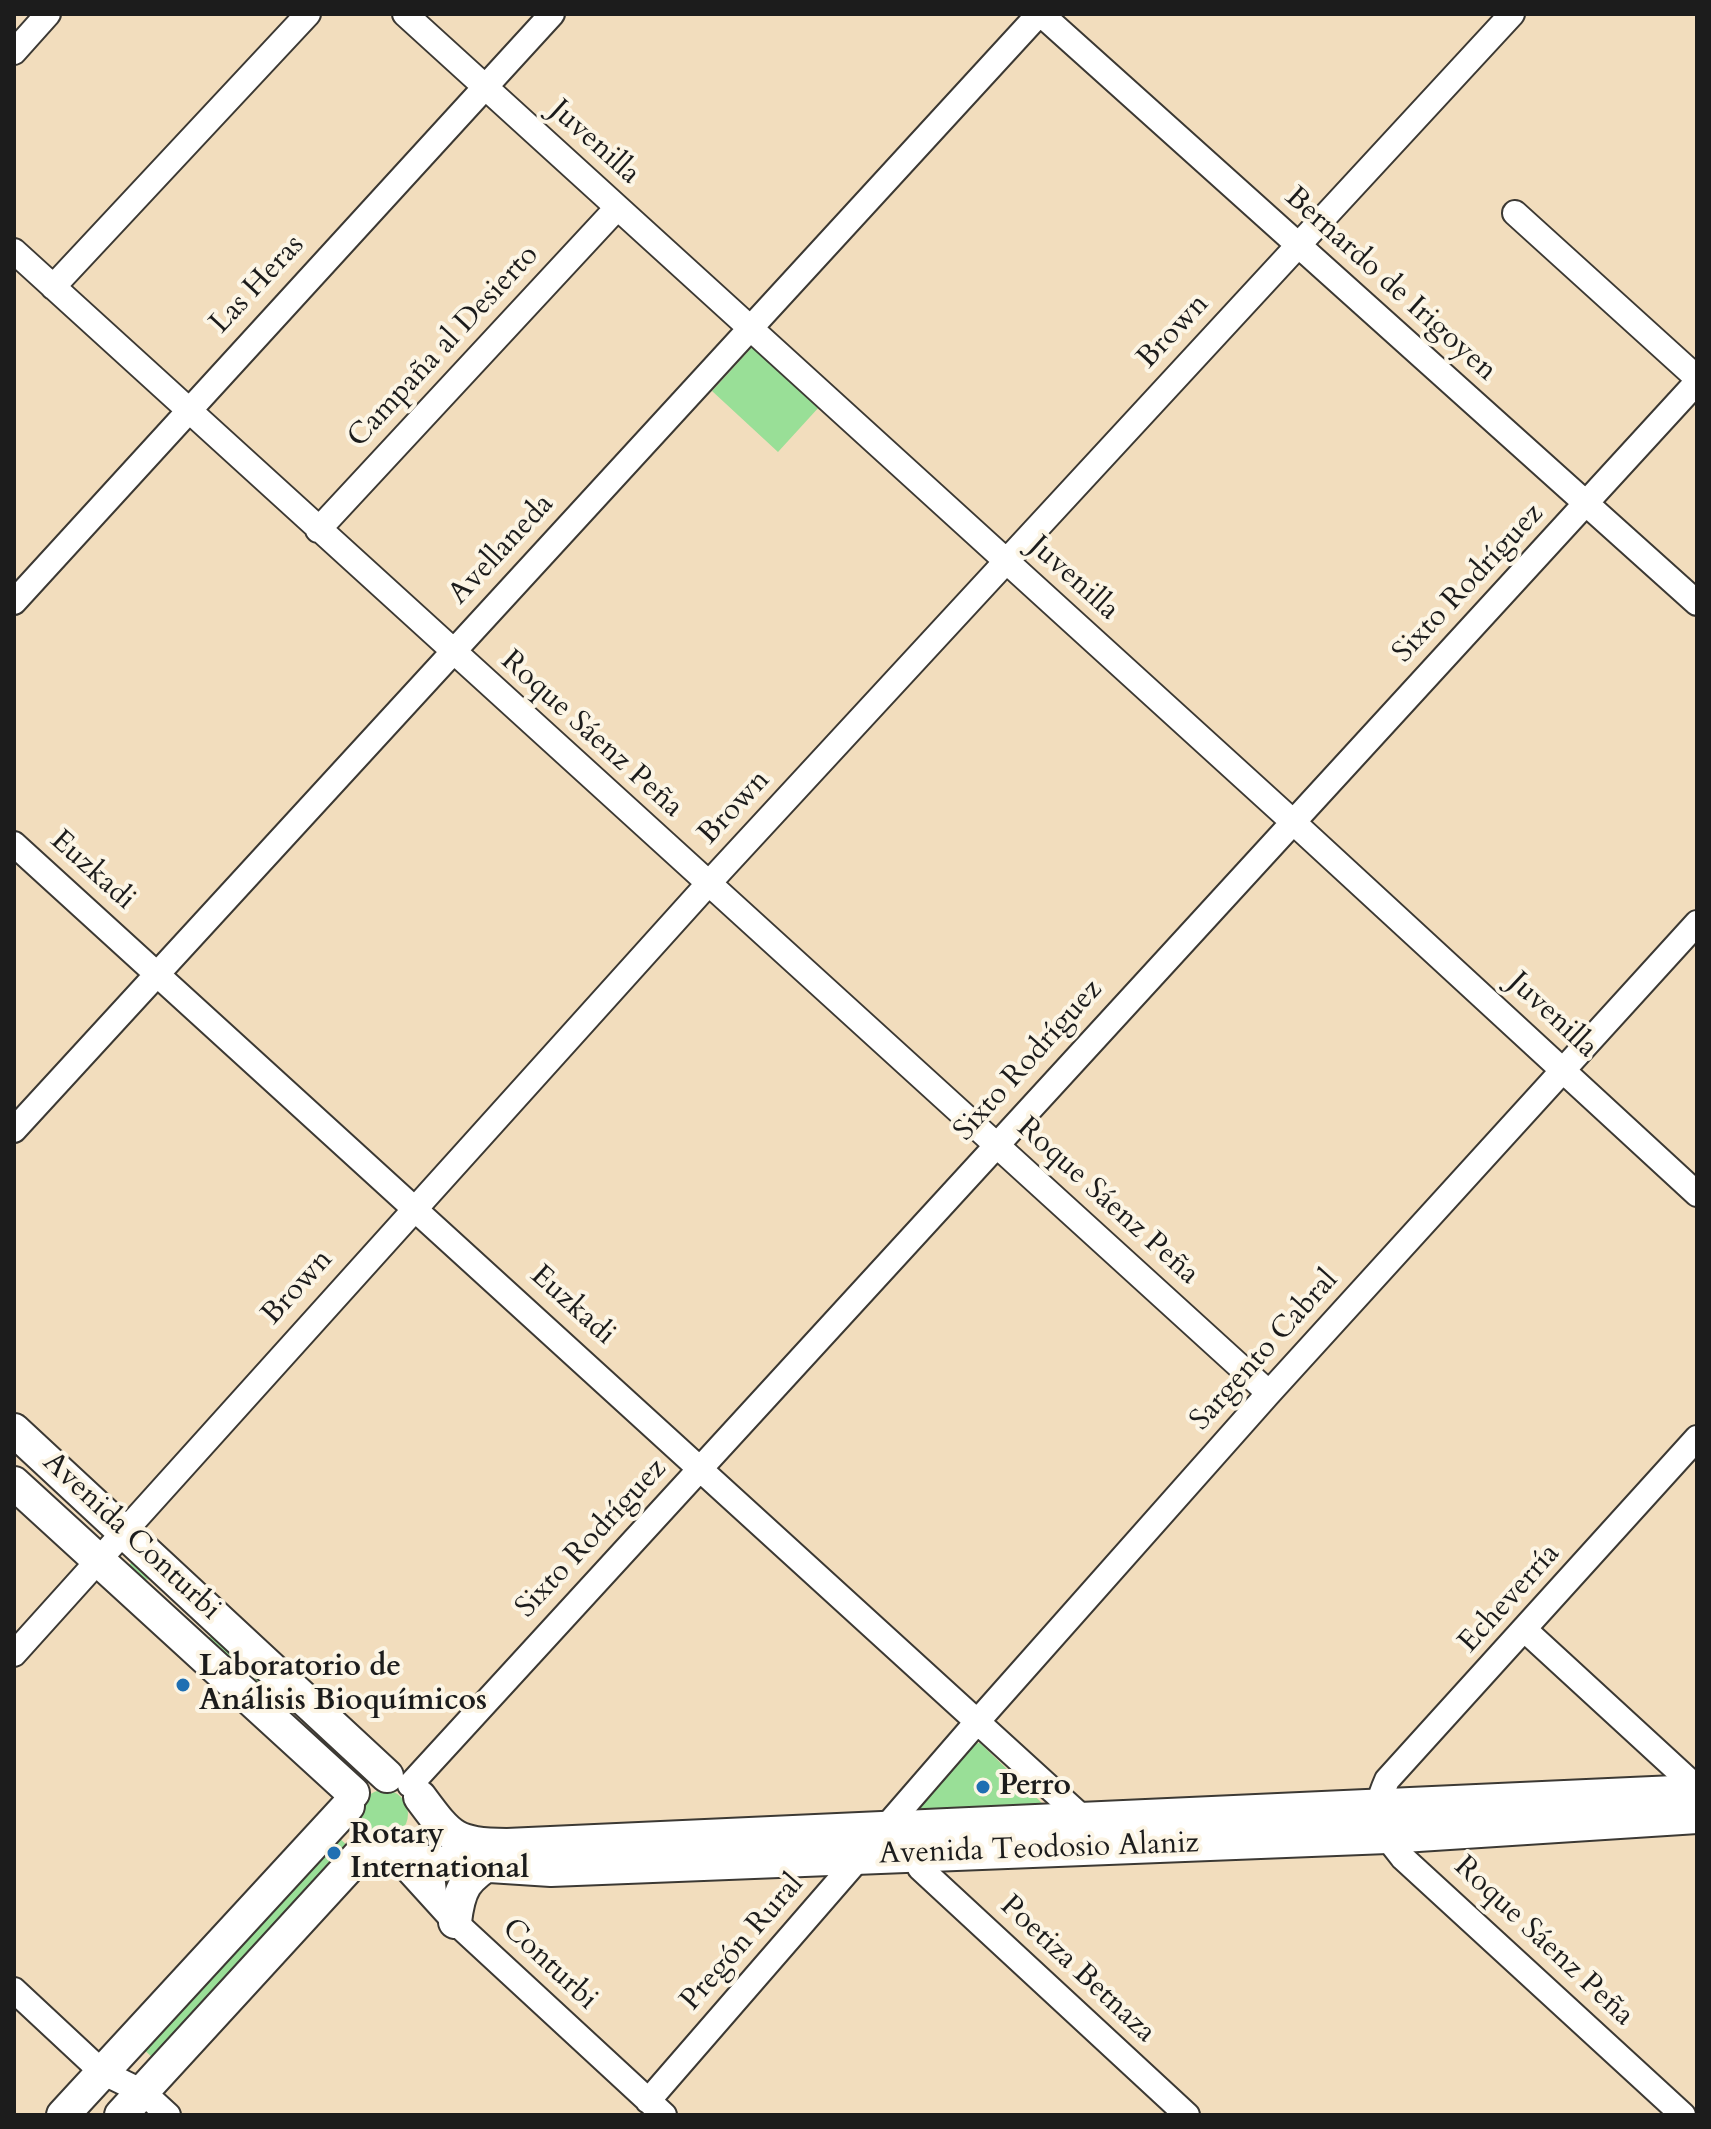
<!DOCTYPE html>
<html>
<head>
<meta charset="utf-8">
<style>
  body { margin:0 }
  #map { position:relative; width:1711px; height:2129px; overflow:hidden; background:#f2ddbd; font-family:Cardo,serif }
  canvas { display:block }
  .frame { position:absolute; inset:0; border:16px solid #1c1c1c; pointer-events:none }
</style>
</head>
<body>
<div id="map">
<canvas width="1711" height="2129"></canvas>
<div class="frame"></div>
</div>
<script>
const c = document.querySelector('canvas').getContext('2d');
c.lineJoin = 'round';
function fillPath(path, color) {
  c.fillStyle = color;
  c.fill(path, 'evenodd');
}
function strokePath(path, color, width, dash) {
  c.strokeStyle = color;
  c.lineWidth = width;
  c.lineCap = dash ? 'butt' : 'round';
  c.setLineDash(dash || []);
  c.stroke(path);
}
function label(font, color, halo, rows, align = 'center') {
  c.font = font + ' Cardo,serif';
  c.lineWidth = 8;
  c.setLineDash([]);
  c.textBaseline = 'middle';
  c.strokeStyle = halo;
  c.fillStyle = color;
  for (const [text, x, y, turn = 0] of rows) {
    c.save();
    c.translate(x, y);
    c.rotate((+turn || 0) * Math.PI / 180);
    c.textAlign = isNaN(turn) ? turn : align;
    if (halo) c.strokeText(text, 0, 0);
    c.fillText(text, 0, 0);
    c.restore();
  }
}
fillPath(new Path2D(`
  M754,345L820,406L778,452L712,391Z
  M137,1557L160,1578L143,1580L205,1637H225L354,1756L340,1768L321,1750L341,1752L277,1691L252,1688L124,1570Z
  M980,1743L1044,1805L1038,1814L915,1819L914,1806L970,1744Z
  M360 1814a24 24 0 1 1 48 0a24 24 0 1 1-48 0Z
  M335,1834L351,1849L155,2060L138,2044Z`), '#99df97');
const lane = new Path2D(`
  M433,1824L441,1902`);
const street = new Path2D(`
  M405,14L1292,821L1697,1194
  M1041,14L1697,603
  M14,52L48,14
  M1515,213L1697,378
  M14,251L1269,1393
  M53,287L308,14
  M318,530L617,208
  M14,602L552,14
  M14,844L1084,1819
  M14,1130L1039,14
  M1525,1630L1697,1788
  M14,1654L708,884L1512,14
  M410,1785L1697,382
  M912,1844L920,1868L1187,2115
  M395,1856L455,1922L664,2115
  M14,1990L102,2072L143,2092L168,2115
  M648,2101L977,1722L1269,1393L1697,923
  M1683,2115L1403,1858C1378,1826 1370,1819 1387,1780L1697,1438`);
const secondary = new Path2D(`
  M14,1430L387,1776
  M14,1483L353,1793
  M420,1797C451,1839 455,1844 507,1845L1697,1791
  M382,1853L413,1861L551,1870L1387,1837L1697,1817
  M455,1922C459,1888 465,1878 495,1860
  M63,2115L348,1806
  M121,2115L366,1848`);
strokePath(lane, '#3c3934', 16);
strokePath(street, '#3c3934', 28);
strokePath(secondary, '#3c3934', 36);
strokePath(lane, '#fff', 12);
strokePath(street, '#fff', 24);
strokePath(secondary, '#fff', 32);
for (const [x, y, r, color] of [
  [183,1685,8,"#1f6fb2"],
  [983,1787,8,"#1f6fb2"],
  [334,1853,8,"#1f6fb2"]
]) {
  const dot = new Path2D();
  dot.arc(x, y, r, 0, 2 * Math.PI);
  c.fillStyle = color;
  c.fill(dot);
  strokePath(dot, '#fcf5e5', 3);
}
label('30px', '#1c1c1c', '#fcf5e5', [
  ["Juvenilla",594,143,42],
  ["Las Heras",258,285,-47],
  ["Bernardo de Irigoyen",1390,285,42],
  ["Brown",1174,332,-47],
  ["Campaña al Desierto",444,347,-47],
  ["Avellaneda",502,550,-47],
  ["Juvenilla",1073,579,42],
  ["Sixto Rodríguez",1469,584,-47],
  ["Roque Sáenz Peña",591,735,42],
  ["Brown",735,808,-47],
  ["Euzkadi",92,871,42],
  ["Juvenilla",1552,1016,43],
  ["Sixto Rodríguez",1029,1061,-48],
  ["Roque Sáenz Peña",1107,1202,42],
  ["Brown",298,1288,-48],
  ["Euzkadi",572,1306,42],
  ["Sargento Cabral",1265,1351,-48],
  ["Avenida Conturbi",131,1537,43],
  ["Sixto Rodríguez",592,1539,-47],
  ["Echeverría",1510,1599,-48],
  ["Avenida Teodosio Alaniz",1039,1850,-2],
  ["Roque Sáenz Peña",1543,1942,43],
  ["Pregón Rural",743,1943,-49],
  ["Conturbi",549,1965,43],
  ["Poetiza Betnaza",1077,1970,43]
]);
label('bold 30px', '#1c1c1c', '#fcf5e5', [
  ["Laboratorio de",199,1668],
  ["Análisis Bioquímicos",199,1702],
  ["Perro",999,1787],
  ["Rotary",350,1836],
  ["International",350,1870]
], 'left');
</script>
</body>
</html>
